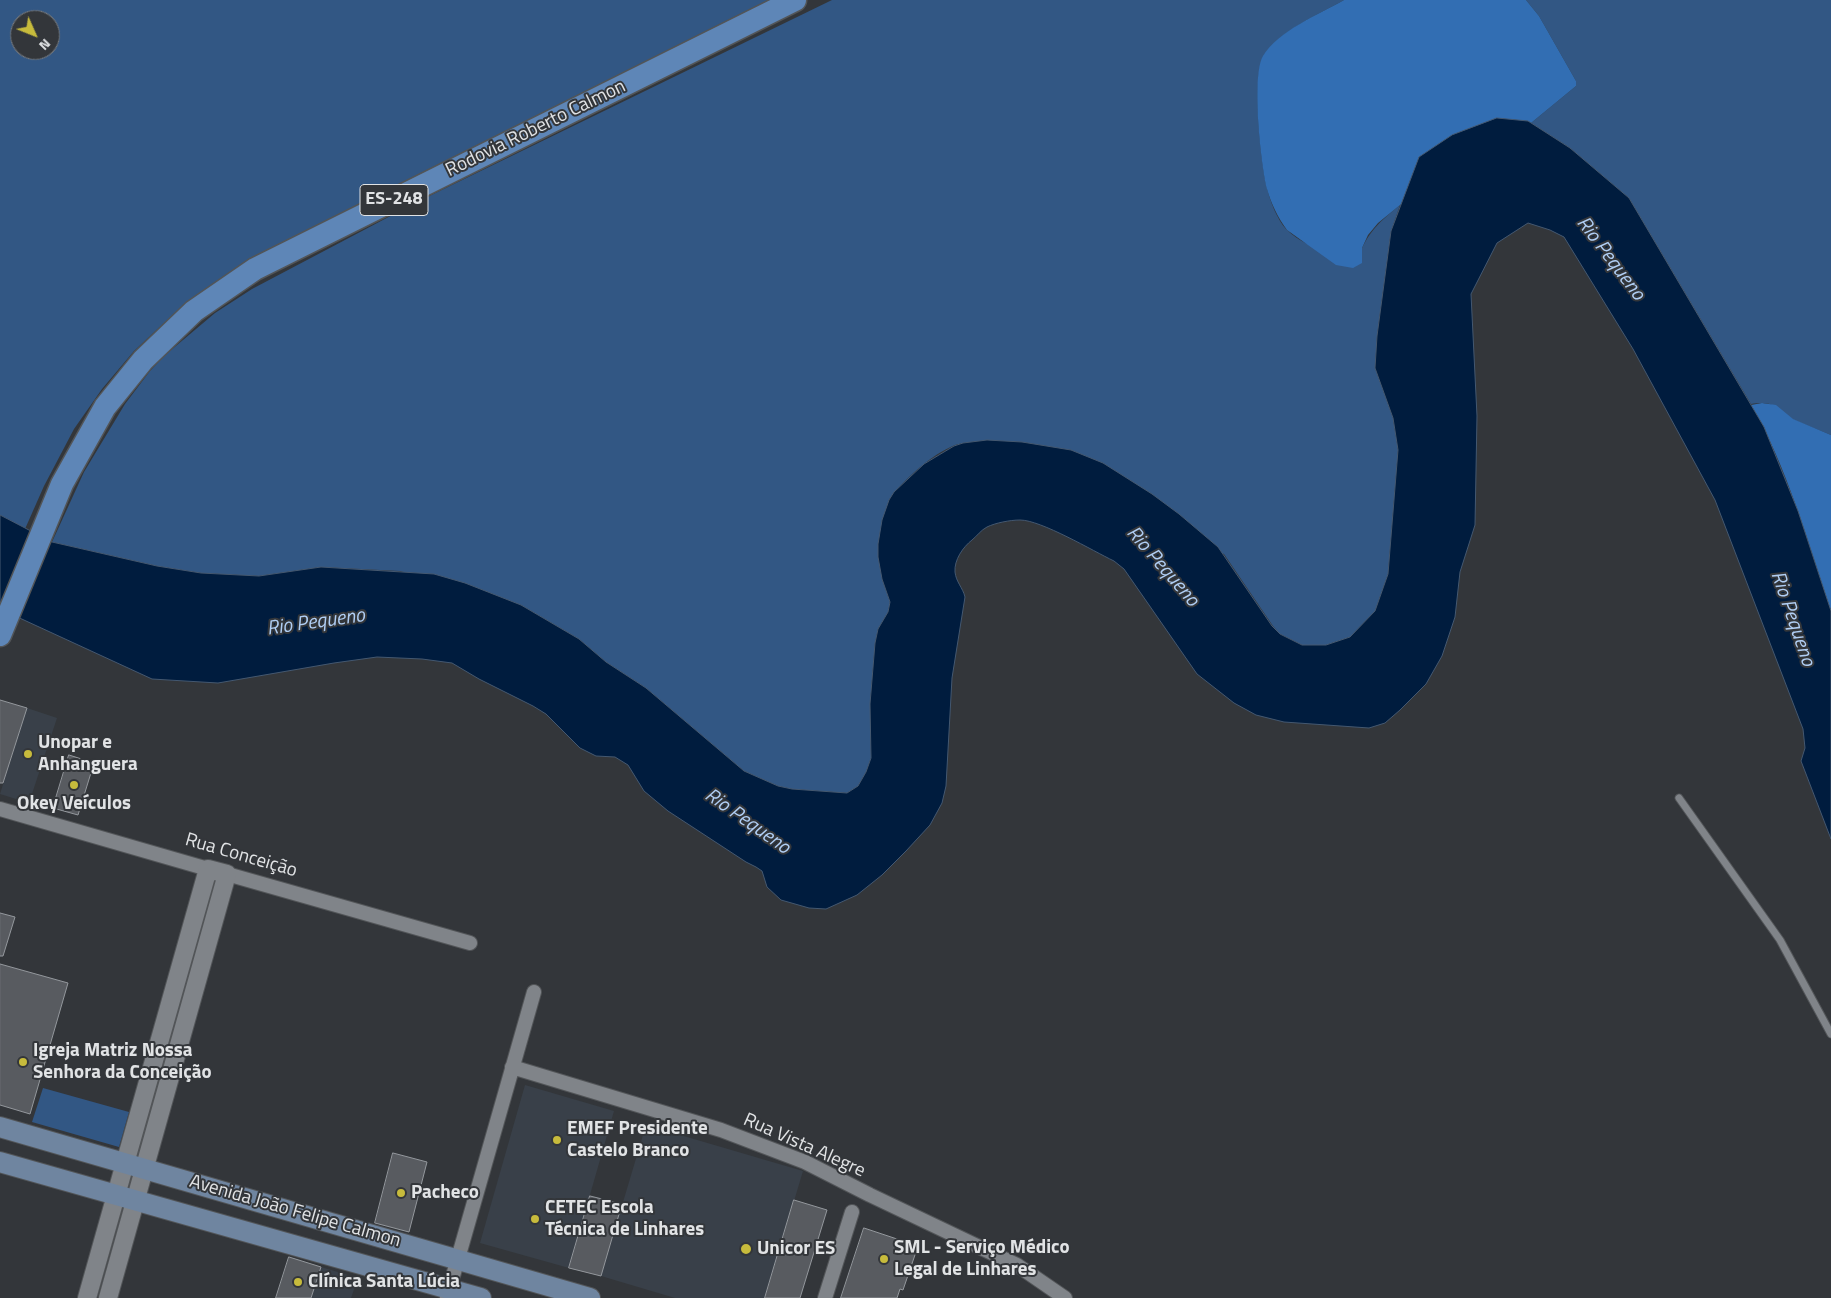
<!DOCTYPE html>
<html>
<head>
<meta charset="utf-8">
<style>
  body { margin:0 }
  #map { position:relative; width:1831px; height:1298px; overflow:hidden; background:#33363a; font-family:"Titillium Web",sans-serif }
  canvas { display:block }
  .north { position:absolute; left:10px; top:10px; width:50px; height:50px; box-sizing:border-box; background:#33363a; border:1px solid #797b7e; border-radius:50%; rotate:134deg; font-size:14px; font-weight:700; line-height:20px; text-align:center; color:#e1e3e5 }
  .north::after { content:''; display:block; margin:auto; width:18px; height:22px; background:#c7bb3c; clip-path:polygon(50% 0,100% 100%,50% 72%,0 100%) }
</style>
</head>
<body>
<div id="map">
<canvas width="1831" height="1298"></canvas>
<div class="north">N</div>
</div>
<script>
const c = document.querySelector('canvas').getContext('2d');
c.lineJoin = 'round';
function fillPath(path, color) {
  c.fillStyle = color;
  c.fill(path, 'evenodd');
}
function strokePath(path, color, width, dash) {
  c.strokeStyle = color;
  c.lineWidth = width;
  c.lineCap = dash ? 'butt' : 'round';
  c.setLineDash(dash || []);
  c.stroke(path);
}
function label(font, color, halo, rows, align = 'center') {
  c.font = font + ' "Titillium Web",sans-serif';
  c.lineWidth = 4;
  c.setLineDash([]);
  c.textBaseline = 'middle';
  c.strokeStyle = halo;
  c.fillStyle = color;
  for (const [text, x, y, turn = 0] of rows) {
    c.save();
    c.translate(x, y);
    c.rotate((+turn || 0) * Math.PI / 180);
    c.textAlign = isNaN(turn) ? turn : align;
    if (halo) c.strokeText(text, 0, 0);
    c.fillText(text, 0, 0);
    c.restore();
  }
}
fillPath(new Path2D(`
  M27,708L57,718L29,803L0,794Z
  M525,1085L614,1111L569,1268L480,1243Z
  M646,1125L803,1171L765,1298H675L601,1276Z
  M321,1267L358,1278L351,1298H311Z`), '#394049');
fillPath(new Path2D(`
  M0,0H789L240,268L204,290L163,324L134,351L102,389L74,429L44,486L25,529L0,515ZM20,20H50V50H20Z
  M832,0H1344C1319,14 1279,31 1264,56C1251,76 1261,163 1267,188C1270,201 1277,219 1286,229C1291,234 1302,242 1308,244C1320,247 1349,247 1362,248C1372,228 1383,219 1400,205L1391,231L1377,336L1375,368L1393,418L1398,450L1388,574L1375,611L1350,637L1326,645H1302L1280,634L1273,626L1224,554L987,440C976,442 965,442 955,445C932,454 903,480 889,500L882,579L890,602L888,612L878,629L875,643L870,704L871,758L866,772L858,786L847,793L792,789L778,786L744,771L646,688L606,662L579,639L521,605L400,571L321,567L259,576L201,573L157,566L52,542L84,472L125,404L150,371L164,356L215,313L252,289L417,202Z
  M1526,0H1831V435C1819,430 1806,425 1794,420C1775,410 1777,400 1751,404L1629,198L1570,148L1531,123L1576,86V81L1539,16Z
  M43,1088L129,1112L119,1147L32,1122Z`), '#325784');
fillPath(new Path2D(`
  M1344,0H1526L1539,16L1576,81V86L1531,123L1400,205L1378,223L1368,235L1362,248V263L1353,268L1336,265L1287,230C1278,218 1271,203 1267,189C1261,165 1251,76 1263,56C1278,31 1319,14 1344,0Z
  M1762,403L1776,405L1793,419L1831,435V611C1808,543 1787,466 1751,405Z`), '#326eb3');
const water = new Path2D(`
  M1497,118L1528,121L1570,148L1629,198L1764,427L1798,511L1831,611V839L1801,761L1805,748L1803,729L1715,500L1633,349L1564,237L1550,230L1528,223L1497,243L1471,294L1477,416L1475,525L1460,572L1455,617L1442,656L1426,684L1400,710L1385,723L1369,728L1284,722L1256,715L1234,703L1197,674L1124,569L1114,561C1093,551 1041,520 1020,520C1010,520 995,523 987,527C981,530 977,536 972,540C963,547 954,560 955,572C956,582 963,588 965,597L952,678L946,786L942,803L930,825L906,851L882,875L857,895L826,909L809,908L781,900L767,887L762,871L756,867L746,862L668,811L644,791L628,765L615,757L596,756L580,748L546,714L533,706L479,679L452,663L422,659L377,657L334,663L218,683L152,679L0,609V515L52,542L157,566L201,573L259,576L321,567L434,574L465,583L521,605L579,639L606,662L646,688L744,771L778,786L792,789L847,793L858,786L866,772L871,758L870,704L875,643L878,629L888,612L890,602L882,579L878,557V544L882,520L889,500L894,492L924,464L954,446L963,443L987,440L1022,442L1071,450L1103,463L1152,494L1179,514L1218,547L1272,626L1280,634L1302,645H1326L1350,637L1375,611L1388,574L1398,450L1393,418L1375,368L1377,336L1391,231L1419,157L1452,135Z`);
fillPath(water, '#001c3e');
strokePath(water, '#445870', 1);
const building = new Path2D(`
  M0,700L27,708L3,783H0Z
  M69,755L94,763L78,815L53,808Z
  M0,913L15,917L3,956H0Z
  M0,964L68,983L30,1114L0,1105Z
  M393,1153L427,1162L409,1232L375,1223Z
  M590,1196L622,1204L601,1276L569,1268Z
  M794,1200L827,1210L800,1298H765Z
  M864,1228L918,1246L903,1290L900,1289L897,1298H841Z
  M289,1257L321,1267L311,1298H276Z`);
fillPath(building, '#585b60');
strokePath(building, '#94989d', 1);
const service = new Path2D(`
  M1679,798L1780,940L1831,1034`);
const minor = new Path2D(`
  M0,809L208,869
  M227,874L470,943
  M512,1067L721,1130L805,1162L870,1195L1017,1265L1065,1298
  M447,1297L534,992
  M825,1298L852,1212`);
const tertiary = new Path2D(`
  M87,1298L208,869L227,874L108,1298`);
const secondary = new Path2D(`
  M0,1127L590,1298
  M0,1162L481,1298`);
const primary = new Path2D(`
  M0,635L62,484L105,407L143,360L194,311L255,269L795,0`);
strokePath(service, '#525558', 9);
strokePath(minor, '#525558', 16);
strokePath(tertiary, '#525558', 20);
strokePath(secondary, '#525558', 22);
strokePath(primary, '#525558', 25);
strokePath(service, '#808489', 7);
strokePath(minor, '#808489', 14);
strokePath(tertiary, '#808489', 18);
strokePath(secondary, '#6f85a0', 20);
strokePath(primary, '#5e86b7', 22);
for (const [x, y, r, color] of [
  [28,754,5,"#c7bb3c"],
  [74,785,5,"#c7bb3c"],
  [23,1062,5,"#c7bb3c"],
  [557,1140,5,"#c7bb3c"],
  [401,1193,5,"#c7bb3c"],
  [535,1219,5,"#c7bb3c"],
  [746,1249,6,"#c7bb3c"],
  [884,1259,5,"#c7bb3c"],
  [298,1282,5,"#c7bb3c"]
]) {
  const dot = new Path2D();
  dot.arc(x, y, r, 0, 2 * Math.PI);
  c.fillStyle = color;
  c.fill(dot);
  strokePath(dot, '#33363a', 2);
}
for (const [x, y, w] of [
  [394,200,68]
]) {
  const box = new Path2D();
  box.roundRect(x - w / 2, y - 15.5, w, 31, 4);
  c.fillStyle = '#33363a';
  c.fill(box);
  strokePath(box, '#e1e3e5', 1);
}
label('bold 18px', '#e1e3e5', null, [
  ["ES-248",394,200]
]);
label('19px', '#e1e3e5', '#33363a', [
  ["Rodovia Roberto Calmon",536,129,-26],
  ["Rua Conceição",241,856,16],
  ["Rua Vista Alegre",804,1146,24],
  ["Avenida João Felipe Calmon",295,1212,16]
]);
label('bold 19px', '#e1e3e5', '#33363a', [
  ["Unopar e",38,743],
  ["Anhanguera",38,765],
  ["Okey Veículos",74,804,"center"],
  ["Igreja Matriz Nossa",33,1051],
  ["Senhora da Conceição",33,1073],
  ["EMEF Presidente",567,1129],
  ["Castelo Branco",567,1151],
  ["Pacheco",411,1193],
  ["CETEC Escola",545,1208],
  ["Técnica de Linhares",545,1230],
  ["SML - Serviço Médico",894,1248],
  ["Legal de Linhares",894,1270],
  ["Unicor ES",757,1249],
  ["Clínica Santa Lúcia",308,1282]
], 'left');
label('italic 20px', '#b0cef4', '#33363a', [
  ["Rio Pequeno",1610,259,53],
  ["Rio Pequeno",1162,567,49],
  ["Rio Pequeno",1792,619,71],
  ["Rio Pequeno",316,623,-8],
  ["Rio Pequeno",747,822,35]
]);
</script>
</body>
</html>
